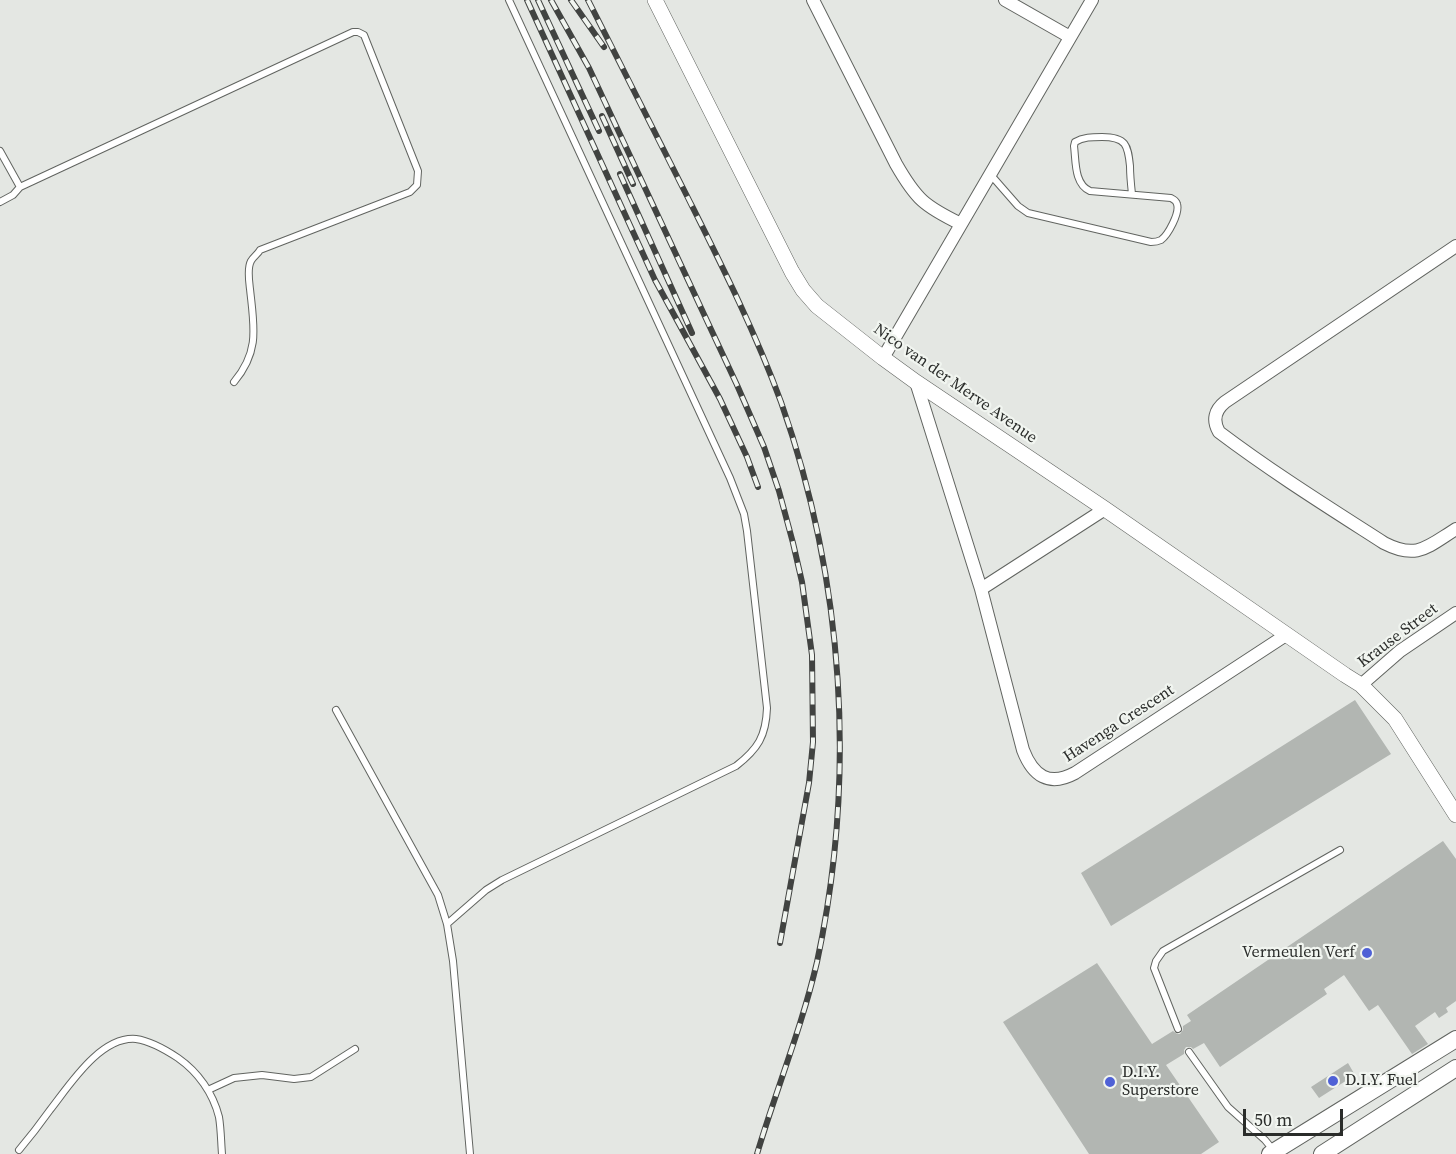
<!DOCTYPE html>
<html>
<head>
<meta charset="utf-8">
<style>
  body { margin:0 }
  #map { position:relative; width:1456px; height:1154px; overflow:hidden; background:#e4e7e3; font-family:"Source Serif 4",serif }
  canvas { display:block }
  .scale { position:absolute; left:1243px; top:1109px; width:100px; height:27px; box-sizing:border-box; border:3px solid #2a2c2a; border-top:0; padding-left:8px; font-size:18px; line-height:21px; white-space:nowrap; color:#2a2c2a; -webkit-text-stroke:4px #f1f5f0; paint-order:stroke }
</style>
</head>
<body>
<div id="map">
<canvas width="1456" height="1154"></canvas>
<div class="scale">50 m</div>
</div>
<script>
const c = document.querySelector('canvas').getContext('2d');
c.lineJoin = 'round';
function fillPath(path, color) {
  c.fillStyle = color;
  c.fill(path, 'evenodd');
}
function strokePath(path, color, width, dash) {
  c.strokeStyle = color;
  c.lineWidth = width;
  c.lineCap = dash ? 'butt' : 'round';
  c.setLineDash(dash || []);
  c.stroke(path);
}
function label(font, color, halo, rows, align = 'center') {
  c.font = font + ' "Source Serif 4",serif';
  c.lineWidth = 4.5;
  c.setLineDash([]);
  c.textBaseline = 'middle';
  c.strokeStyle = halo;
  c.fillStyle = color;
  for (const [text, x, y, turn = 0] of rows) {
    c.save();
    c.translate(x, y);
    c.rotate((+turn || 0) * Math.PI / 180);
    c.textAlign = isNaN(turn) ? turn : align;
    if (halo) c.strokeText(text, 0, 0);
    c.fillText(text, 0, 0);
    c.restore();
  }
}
fillPath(new Path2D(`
  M1355,700L1391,754L1111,926L1081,873Z
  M1443,841L1456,859V1001L1446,1008L1448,1012L1439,1018L1435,1012L1415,1026L1428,1044L1412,1054L1378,1005L1369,1011L1344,975L1324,989L1327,994L1220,1067L1204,1043L1193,1049L1191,1047H1186L1184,1050V1054L1166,1065L1219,1142L1201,1154H1089L1003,1022L1097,963L1152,1044L1173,1031L1177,1034H1180L1183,1030V1026L1191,1021L1187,1015Z
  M1348,1063L1355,1075L1319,1098L1311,1087Z`), '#b2b6b2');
const service = new Path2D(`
  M0,151L20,187L13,195L0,202
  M990,174L1018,206L1028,213L1151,242C1156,242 1157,242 1161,240C1168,235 1180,213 1177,204C1176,200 1174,200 1171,198L1090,191C1074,184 1076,161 1074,146L1075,142C1083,137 1092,137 1102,137C1126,137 1128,145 1130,166C1130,175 1131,185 1132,194
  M20,187L353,32H358L364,35L418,171L417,185L410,192L260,250C258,254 253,257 251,261C247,268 249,281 250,289C254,327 260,351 234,382
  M336,710L438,895L447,924L453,961L470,1154
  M447,924L486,890L502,880L736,766C758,749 766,736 767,708L747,531L744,514L730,478L509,0
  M1178,1029L1154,968L1156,961L1163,951L1340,850
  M1189,1052L1228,1107L1265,1140L1274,1151
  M208,1090L234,1078L262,1075L294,1079L311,1077L355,1049
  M19,1150C30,1137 40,1124 50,1110C69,1086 100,1036 136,1039C150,1041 166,1050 178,1058C198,1072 213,1093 219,1117C221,1129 221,1142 222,1154`);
const minor = new Path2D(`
  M813,0L896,164C916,199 924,206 961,224
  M1005,0L1070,37
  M1456,246L1225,402C1215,410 1212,420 1219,432C1272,472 1328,507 1384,543C1417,560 1427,547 1456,529
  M883,358L1092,0
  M916,382L981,589
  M1105,509L981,589L1023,750C1033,776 1049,787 1075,773L1286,635
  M1361,685L1400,651L1456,613`);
const tertiary = new Path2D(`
  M655,0L792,272L803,290L817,306L883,358L916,382L1105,509L1345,675L1361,685L1395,719L1456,815`);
const secondary = new Path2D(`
  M1270,1154L1456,1039
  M1322,1154L1456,1068`);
strokePath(service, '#616460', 8);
strokePath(minor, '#616460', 14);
strokePath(tertiary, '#616460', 16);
strokePath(secondary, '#616460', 18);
strokePath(service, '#fff', 6);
strokePath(minor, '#fff', 12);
strokePath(tertiary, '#fff', 15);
strokePath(secondary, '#fff', 16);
const rail = new Path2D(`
  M527,0L655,280L720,399L747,457L758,487
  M538,0L599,131
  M551,0L589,68L737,385L764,447L779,491L793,543L802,582L812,655L813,742L809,783L780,943
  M571,0L604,47
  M588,0C621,65 654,131 687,196C721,264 755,331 781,402C844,581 857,776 817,962C802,1027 776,1090 757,1154
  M602,116L633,184
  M620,174L692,333`);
strokePath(rail, '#414341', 6);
strokePath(rail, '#f1f5f0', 4, [11]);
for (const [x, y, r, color] of [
  [1367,953,6,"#4f61d6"],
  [1333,1081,6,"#4f61d6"],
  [1110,1082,6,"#4f61d6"]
]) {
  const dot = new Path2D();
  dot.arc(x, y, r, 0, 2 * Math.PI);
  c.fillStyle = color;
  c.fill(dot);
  strokePath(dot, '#f1f5f0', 2);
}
label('16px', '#2a2c2a', '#f1f5f0', [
  ["Nico van der Merve Avenue",955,384,35],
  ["Krause Street",1398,636,-37],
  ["Havenga Crescent",1119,724,-33]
]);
label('16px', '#2a2c2a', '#f1f5f0', [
  ["Vermeulen Verf",1355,953,"right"],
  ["D.I.Y.",1122,1073],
  ["Superstore",1122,1091],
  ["D.I.Y. Fuel",1345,1081]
], 'left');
</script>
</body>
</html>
